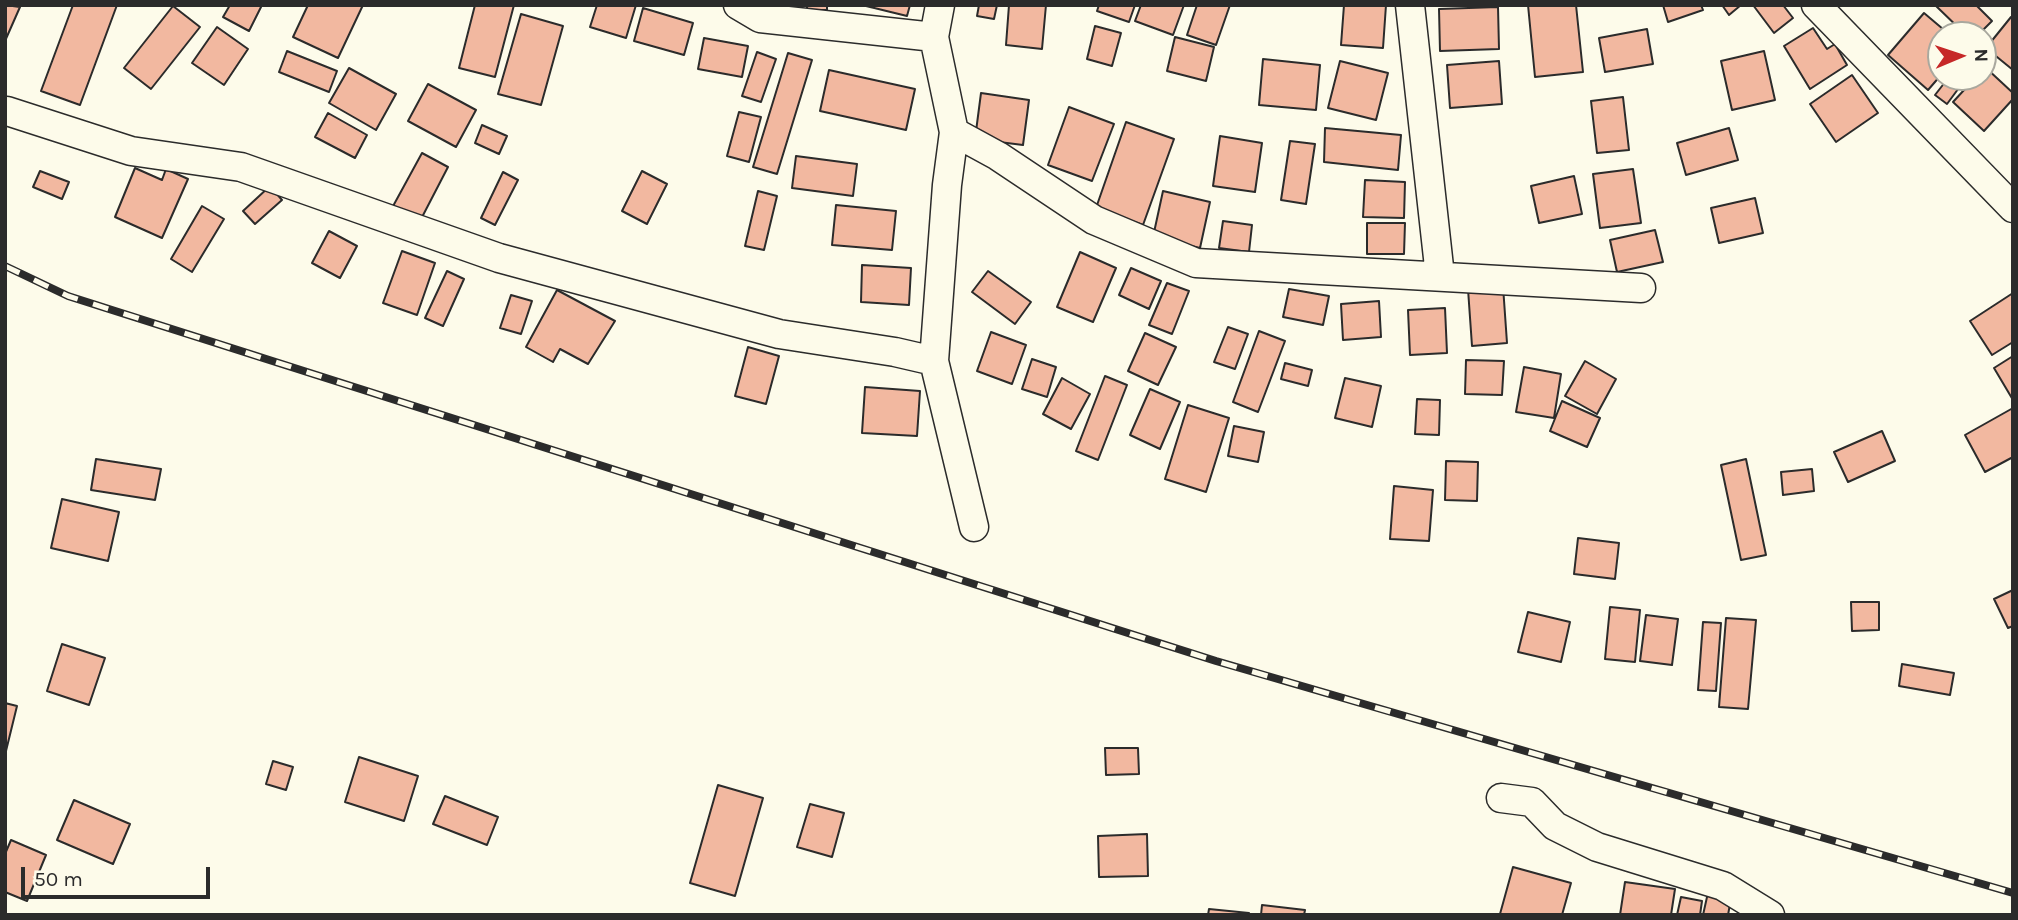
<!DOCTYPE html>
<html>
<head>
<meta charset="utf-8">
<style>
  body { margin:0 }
  #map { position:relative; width:2018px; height:920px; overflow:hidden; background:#fdfbea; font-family:Karla,sans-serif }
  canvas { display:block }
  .frame { position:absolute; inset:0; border:7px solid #2b2b2b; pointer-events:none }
  .north { position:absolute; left:1927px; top:21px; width:70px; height:70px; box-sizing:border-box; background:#fdfbea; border:2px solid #a9a89e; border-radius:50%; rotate:88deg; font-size:19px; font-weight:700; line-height:28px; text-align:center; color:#2b2b2b }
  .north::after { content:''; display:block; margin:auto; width:24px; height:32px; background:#c62828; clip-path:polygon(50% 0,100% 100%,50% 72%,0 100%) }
  .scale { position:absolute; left:21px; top:867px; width:189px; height:32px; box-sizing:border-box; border:4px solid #2b2b2b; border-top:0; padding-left:9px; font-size:21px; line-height:24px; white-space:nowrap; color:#2b2b2b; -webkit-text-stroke:5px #fdfbea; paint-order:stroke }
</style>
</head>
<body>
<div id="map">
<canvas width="2018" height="920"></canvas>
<div class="frame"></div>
<div class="north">N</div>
<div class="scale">50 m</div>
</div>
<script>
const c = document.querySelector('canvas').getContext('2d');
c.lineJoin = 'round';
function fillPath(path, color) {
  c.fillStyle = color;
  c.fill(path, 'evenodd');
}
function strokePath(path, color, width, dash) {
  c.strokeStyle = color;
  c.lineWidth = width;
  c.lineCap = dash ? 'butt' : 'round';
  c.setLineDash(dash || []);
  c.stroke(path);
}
const building = new Path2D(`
  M5,5L20,7L5,41Z
  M73,5H117L80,105L41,91Z
  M230,5H262L249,31L223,17Z
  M308,5H363L338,58L293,37Z
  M475,5H514L495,77L459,68Z
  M597,5H636L626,38L590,27Z
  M807,5H827V10H807Z
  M862,5H910L907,16Z
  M979,5H997L994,19L977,16Z
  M1009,5H1046L1042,49L1006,45Z
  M1099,5H1135L1129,22L1097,11Z
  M1141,5H1184L1173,35L1135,21Z
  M1197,5H1230L1216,45L1187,35Z
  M1344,5H1386L1383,48L1341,45Z
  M1528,5H1576L1583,72L1535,77Z
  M1663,5H1701L1703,10L1668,22Z
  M1722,5H1741L1729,15Z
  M1753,5H1783L1793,18L1774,33Z
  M1935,5H1976L1992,21L1978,35H1966Z
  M173,6L200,27L151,89L124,68Z
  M1498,7L1499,49L1440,51L1439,9Z
  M643,8L693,23L684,55L634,41Z
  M1924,13L1950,35H1941V75L1928,90L1888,55Z
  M521,14L563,26L541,105L498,94Z
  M2011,17L2013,18V70L1986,48Z
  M1095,26L1121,33L1112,66L1087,59Z
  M217,27L248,49L224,85L192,63Z
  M1813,28L1827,49L1835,44L1847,65L1810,89L1784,46Z
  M1647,29L1653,64L1605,72L1599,38Z
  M1175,37L1214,47L1206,81L1167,71Z
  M704,38L748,46L742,77L698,69Z
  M287,51L337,71L329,92L279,72Z
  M1764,51L1775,100L1732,110L1721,61Z
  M757,52L776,59L761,102L742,96Z
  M788,53L812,60L777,174L753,167Z
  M1263,59L1320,65L1316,110L1259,105Z
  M1340,61L1388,73L1376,120L1328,108Z
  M1499,61L1502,104L1450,108L1447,65Z
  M1985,67L2013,93V99L1984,131L1953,102L1976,77H1983Z
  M349,68L396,94L376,130L329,103Z
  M829,70L915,89L906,130L820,111Z
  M1852,75L1878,113L1836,142L1810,104Z
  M1949,77H1967L1947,104L1935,95Z
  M428,84L476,110L456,147L408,121Z
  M981,93L1029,100L1023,145L975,139Z
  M1623,97L1629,150L1597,153L1591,101Z
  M1069,107L1114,124L1092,181L1048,165Z
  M739,112L761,117L749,162L727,156Z
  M328,113L367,135L355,158L315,137Z
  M1126,122L1174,139L1143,225L1096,208Z
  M482,125L507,136L499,154L475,143Z
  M1325,128L1401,135L1398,170L1324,162Z
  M1729,128L1738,160L1686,175L1677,143Z
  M1220,136L1262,143L1255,192L1213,186Z
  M1290,141L1315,144L1306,204L1281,200Z
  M422,153L448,167L419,223L392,208Z
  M796,156L857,164L853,196L792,188Z
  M135,168L162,180L166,169L188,179L162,238L115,217Z
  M1633,169L1641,223L1600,228L1593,174Z
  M40,171L69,182L62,199L33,187Z
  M642,171L667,184L647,224L622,211Z
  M503,172L518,180L495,225L481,218Z
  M1574,176L1582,214L1539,223L1531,186Z
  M1365,180L1405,182L1404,218L1363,217Z
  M270,186L282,200L255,224L243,211Z
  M758,191L777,196L764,250L745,246Z
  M1163,191L1210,202L1200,248L1153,237Z
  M1755,198L1763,233L1719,243L1711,208Z
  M836,205L896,211L892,250L832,245Z
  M202,206L224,219L192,272L171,259Z
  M1223,221L1252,225L1249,252L1219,248Z
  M1367,223H1405L1404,254H1367Z
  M1655,230L1663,262L1617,272L1610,240Z
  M329,231L357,246L340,278L312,263Z
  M402,251L435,263L417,315L383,303Z
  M1080,252L1116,268L1093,322L1057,307Z
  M862,265L911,268L909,305L861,302Z
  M1131,268L1161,281L1149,309L1119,295Z
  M447,271L464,279L443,326L425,318Z
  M988,271L1031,302L1015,324L972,292Z
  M1167,283L1189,291L1172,334L1149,325Z
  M1503,286L1507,343L1472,346L1468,289Z
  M1289,289L1329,296L1323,325L1283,317Z
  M557,290L615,321L588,364L560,349L553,362L526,347Z
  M2013,293V342L1992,355L1970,321Z
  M511,295L532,301L521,334L500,328Z
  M1379,301L1381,337L1343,340L1341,304Z
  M1445,308L1447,353L1410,355L1408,310Z
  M1228,327L1248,334L1235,369L1214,362Z
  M1259,331L1285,341L1258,412L1233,402Z
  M991,332L1026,345L1012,384L977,371Z
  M1145,333L1176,347L1158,385L1128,371Z
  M748,347L779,356L766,404L735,396Z
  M2013,356V400L1994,368Z
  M1032,359L1056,367L1047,397L1022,389Z
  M1466,360L1504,361L1502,395L1465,394Z
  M1585,361L1616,379L1597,414L1565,396Z
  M1285,363L1312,370L1308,386L1281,379Z
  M1524,367L1561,374L1554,418L1516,412Z
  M1105,376L1127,385L1098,460L1076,451Z
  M1062,378L1090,394L1071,429L1043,414Z
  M1345,378L1381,386L1372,427L1335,418Z
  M865,387L920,391L917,436L862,433Z
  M1150,389L1180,402L1160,449L1130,435Z
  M1417,399L1440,400L1439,435L1415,434Z
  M1562,401L1600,418L1587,447L1550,431Z
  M1188,405L1229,418L1206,492L1165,479Z
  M2013,408V457L1985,472L1965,435Z
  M1234,426L1264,432L1258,462L1228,456Z
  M1882,431L1895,461L1848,482L1834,452Z
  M96,459L161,469L155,500L91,490Z
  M1746,459L1766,555L1741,560L1721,465Z
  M1446,461L1478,462L1477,501L1445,500Z
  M1812,469L1814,491L1783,495L1781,472Z
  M1394,486L1433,490L1429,541L1390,539Z
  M62,499L119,512L108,561L51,548Z
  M1578,538L1619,543L1615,579L1574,574Z
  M2013,590V626L2008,628L1994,599Z
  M1851,602H1879V630L1852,631Z
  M1610,607L1640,610L1635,662L1605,659Z
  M1528,612L1570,622L1561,662L1518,652Z
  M1646,615L1678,619L1672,665L1640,661Z
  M1726,618L1756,620L1748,709L1719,707Z
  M1703,622L1721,623L1716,691L1698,690Z
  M62,644L105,658L89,705L47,691Z
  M1902,664L1954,673L1950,695L1899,686Z
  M5,703L17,706L5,755Z
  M1105,748H1138L1139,774L1106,775Z
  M359,757L418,776L404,821L345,802Z
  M273,761L293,767L286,790L266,784Z
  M718,785L763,798L735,896L690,883Z
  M445,796L498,817L487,845L433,824Z
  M74,800L130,824L113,864L57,840Z
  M810,804L844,813L832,857L797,847Z
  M1147,834L1148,876L1099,877L1098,836Z
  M11,840L46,855L27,901L5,892V854Z
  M1513,867L1571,883L1562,915L1500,914Z
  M1625,882L1675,889L1671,915H1620Z
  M1709,888L1732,893L1728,915H1703Z
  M1681,897L1702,901L1700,915H1677Z
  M1262,905L1305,910L1304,915H1261Z
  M1209,909L1249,913V915H1208Z`);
fillPath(building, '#f2b8a0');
strokePath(building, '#2b2b2b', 2);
const minor = new Path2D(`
  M738,5L760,18L934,37L940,5
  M1410,5L1440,276
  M1816,5L2013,208
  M934,37L954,132L998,156L1094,220L1196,263L1641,288
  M7,111L131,151L241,167L499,258L779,334L895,352L934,361
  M954,132L947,185L934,361L974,527
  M1501,798L1532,802L1555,826L1597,847L1723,886L1770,915`);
strokePath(minor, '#2b2b2b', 31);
strokePath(minor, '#fdfbea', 28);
const rail = new Path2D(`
  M5,266L68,296L1216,661L2013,893`);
strokePath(rail, '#2b2b2b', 8);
strokePath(rail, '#fdfbea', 5, [16]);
</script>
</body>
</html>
